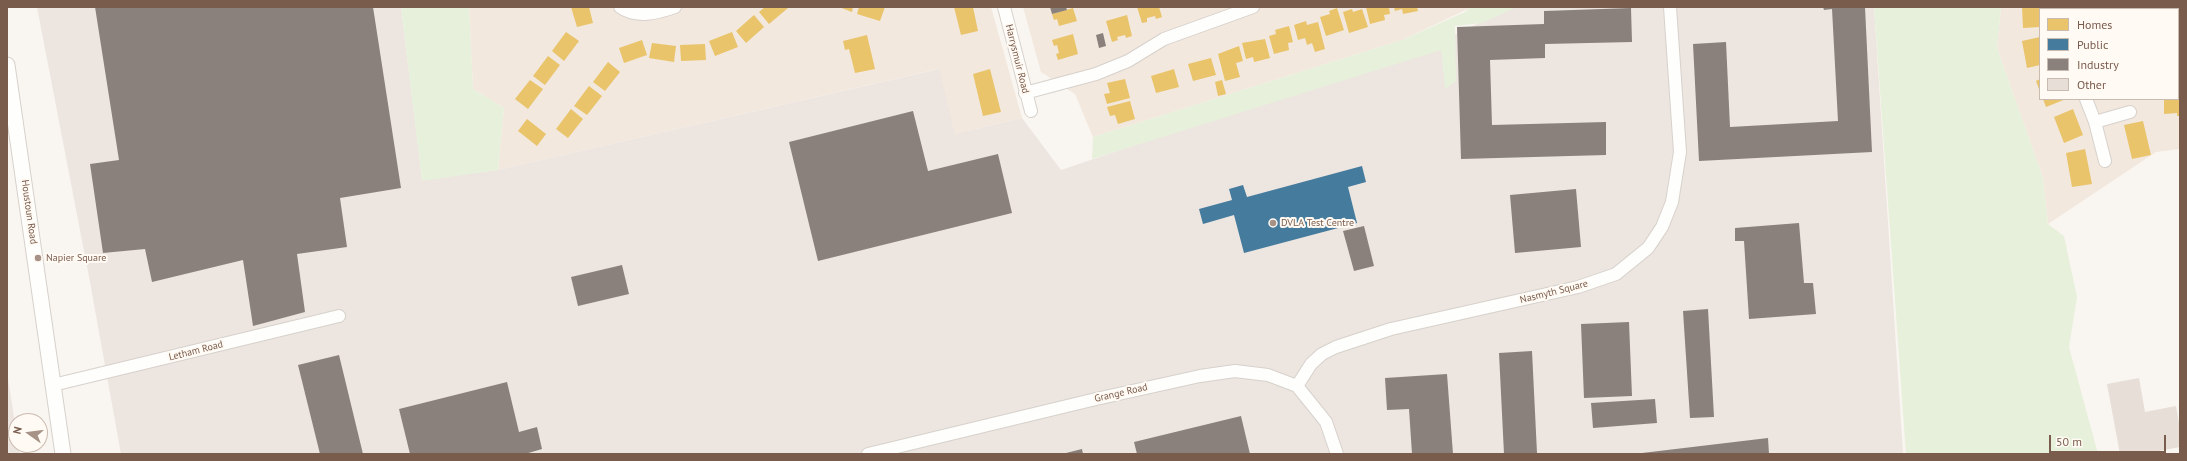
<!DOCTYPE html>
<html>
<head>
<meta charset="utf-8">
<style>
  body { margin:0 }
  #map { position:relative; width:2187px; height:461px; overflow:hidden; background:#f9f5f0; font-family:"PT Sans",sans-serif }
  canvas { display:block }
  .frame { position:absolute; inset:0; border:8px solid #7a5c4d; pointer-events:none }
  .legend { position:absolute; left:2039px; top:8px; width:140px; height:92px; box-sizing:border-box; background:#fffaf3; border:1px solid #cabbb1; margin:0; padding:5px 7px; list-style:none; font-size:12px; color:#7a5c4d }
  .legend li { display:flex; align-items:center; gap:8px; height:20px }
  .legend b { width:20px; border:1px solid #cabbb1 }
  .north { position:absolute; left:8px; top:413px; width:40px; height:40px; box-sizing:border-box; background:#fffaf3; border:1px solid #cabbb1; border-radius:50%; rotate:284deg; font-size:11px; font-weight:700; line-height:16px; text-align:center; color:#7a5c4d }
  .north::after { content:''; display:block; margin:auto; width:14px; height:18px; background:#a69286; clip-path:polygon(50% 0,100% 100%,50% 72%,0 100%) }
  .scale { position:absolute; left:2049px; top:435px; width:117px; height:18px; box-sizing:border-box; border:2px solid #7a5c4d; border-top:0; padding-left:5px; font-size:12px; line-height:14px; white-space:nowrap; color:#7a5c4d; -webkit-text-stroke:3px #fffaf3; paint-order:stroke }
</style>
</head>
<body>
<div id="map">
<canvas width="2187" height="461"></canvas>
<div class="frame"></div>
<ul class="legend">
<li><b style="height:11px;background:#e9c46a"></b>Homes</li>
<li><b style="height:11px;background:#457b9d"></b>Public</li>
<li><b style="height:11px;background:#8a817c"></b>Industry</li>
<li><b style="height:11px;background:#e6ded7"></b>Other</li>
</ul>
<div class="north">N</div>
<div class="scale">50 m</div>
</div>
<script>
const c = document.querySelector('canvas').getContext('2d');
c.lineJoin = 'round';
function fillPath(path, color) {
  c.fillStyle = color;
  c.fill(path, 'evenodd');
}
function strokePath(path, color, width, dash) {
  c.strokeStyle = color;
  c.lineWidth = width;
  c.lineCap = dash ? 'butt' : 'round';
  c.setLineDash(dash || []);
  c.stroke(path);
}
function label(font, color, halo, rows, align = 'center') {
  c.font = font + ' "PT Sans",sans-serif';
  c.lineWidth = 4;
  c.setLineDash([]);
  c.textBaseline = 'middle';
  c.strokeStyle = halo;
  c.fillStyle = color;
  for (const [text, x, y, turn = 0] of rows) {
    c.save();
    c.translate(x, y);
    c.rotate((+turn || 0) * Math.PI / 180);
    c.textAlign = isNaN(turn) ? turn : align;
    if (halo) c.strokeText(text, 0, 0);
    c.fillText(text, 0, 0);
    c.restore();
  }
}
fillPath(new Path2D(`
  M469,7H991L1022,118L955,134L938,69L498,170L504,108L473,89Z
  M1023,7H1472L1402,40L1093,137L1075,94L1041,72Z
  M2001,7H2180V149L2156,152L2048,224L2043,178L1997,48ZM2040,9H2178V99H2040Z`), '#f2e8de');
fillPath(new Path2D(`
  M37,7H401L422,180L498,170L939,69L955,134L1022,118L1061,170L1437,43L1513,7H1874L1903,454H121L90,282Z
  M7,372L16,430V445H18L20,454H7Z`), '#ede5e0');
fillPath(new Path2D(`
  M401,7H469L473,89L504,108L498,170L422,181Z
  M1471,7H1517L1482,23L1455,26L1456,81L1445,89L1441,50L1092,159L1093,137L1402,40L1465,12Z
  M1874,7H2001L1997,48L2043,178L2048,224L2064,236L2077,297L2069,347L2098,454H1906Z`), '#e7f0db');
fillPath(new Path2D(`
  M571,7H589L593,23L577,27Z
  M765,7H787L788,8L769,24L759,12Z
  M839,7H853L852,12Z
  M859,7H885L880,21L857,14Z
  M954,7H973L978,31L961,35Z
  M1137,7H1159L1162,17L1156,19L1155,16L1147,18V22L1142,23Z
  M1366,7H1389L1390,14L1384,15L1385,20L1370,24Z
  M1394,7H1417L1418,11L1403,14L1402,9L1395,11Z
  M2022,7H2043V9H2040V27L2023,28Z
  M2082,7H2134V9H2082Z
  M2160,7H2180V14H2178V9H2160Z
  M1073,8L1077,21L1059,26L1057,19L1054,20L1052,14Z
  M1337,8L1344,30L1326,36L1320,17L1330,14L1329,11Z
  M1352,9L1353,12L1362,9L1368,27L1349,33L1343,12Z
  M754,15L764,27L746,43L736,31Z
  M1127,15L1132,36L1126,38L1125,35L1117,37L1118,40L1112,42L1106,21Z
  M1306,21L1307,25L1318,22L1325,49L1315,52L1312,43L1307,45L1305,38L1298,40L1294,25Z
  M1289,26L1293,42L1288,43L1289,50L1274,54L1269,36L1276,34L1275,30Z
  M566,32L579,41L564,61L552,51Z
  M732,32L738,47L715,56L709,41Z
  M1073,34L1078,54L1058,60L1056,54L1059,53L1057,45L1054,46L1052,40Z
  M867,35L875,69L855,73L849,49L845,50L843,41Z
  M2040,37V65L2027,68L2022,41Z
  M1265,39L1270,58L1254,62L1253,57L1246,59L1242,43Z
  M642,40L647,55L624,63L619,48Z
  M652,43L676,46L674,62L649,58Z
  M705,44L706,60L681,61L680,45Z
  M1239,46L1243,61L1236,63L1240,77L1225,81L1218,54Z
  M548,56L560,65L545,85L533,76Z
  M1211,58L1216,75L1193,81L1188,64Z
  M608,62L620,72L605,91L593,82Z
  M2180,66V116H2177V113L2164,114V99H2178V67Z
  M990,69L1001,112L983,116L973,74Z
  M1174,69L1179,87L1156,93L1151,76Z
  M1125,79L1130,98L1107,104L1104,94L1110,93L1107,83Z
  M2040,79V92L2036,81Z
  M530,80L543,89L528,109L515,99Z
  M1222,80L1226,94L1218,96L1215,82Z
  M589,86L602,96L587,115L574,106Z
  M2043,99H2066L2046,107Z
  M1130,101L1135,119L1118,124L1115,115L1110,116L1107,107Z
  M571,109L583,119L568,138L556,129Z
  M2073,109L2083,135L2064,143L2054,117Z
  M527,119L546,134L537,146L518,131Z
  M2143,121L2151,155L2132,159L2124,125Z
  M2085,149L2092,184L2072,187L2066,153Z`), '#e9c46a');
fillPath(new Path2D(`
  M1362,166L1366,182L1348,187L1357,223L1244,253L1234,215L1203,224L1199,209L1232,200L1229,189L1243,185L1247,197Z`), '#457b9d');
fillPath(new Path2D(`
  M95,7H373L401,188L340,198L347,247L297,254L305,312L253,326L243,260L152,282L145,249L103,253L90,164L119,160Z
  M1050,7H1066L1067,10L1052,14Z
  M1823,7H1865L1872,152L1699,161L1693,44L1726,42L1730,127L1838,121L1832,9L1824,10Z
  M1631,8L1632,42L1545,44V58L1490,60L1492,125L1606,122V155L1461,159L1457,27L1544,24V11Z
  M1103,33L1106,46L1099,48L1096,35Z
  M913,111L928,171L998,154L1012,213L818,261L789,142Z
  M1576,189L1581,247L1515,253L1510,195Z
  M1799,223L1804,283H1813L1816,314L1749,319L1744,241H1735V228Z
  M1364,226L1374,266L1354,271L1343,231Z
  M622,265L629,294L578,306L571,277Z
  M1708,309L1714,417L1690,418L1683,311Z
  M1629,322L1632,396L1584,398L1581,324Z
  M1532,351L1537,453L1504,454L1499,353Z
  M339,355L363,454H320L298,365Z
  M1447,374L1453,454H1412L1409,409L1387,410L1385,378Z
  M507,382L519,432L537,427L542,449L525,454H410L399,409Z
  M1655,399L1657,423L1593,428L1591,403Z
  M1241,416L1250,454H1137L1134,442Z
  M1768,438L1769,454H1642V453Z
  M1082,449L1083,454H1066V453Z`), '#8a817c');
fillPath(new Path2D(`
  M2139,378L2145,412L2176,406L2180,429V447L2153,452L2154,454H2120L2107,384Z`), '#e6ded7');
const minor = new Path2D(`
  M620,7C636,19 658,13 675,7
  M1004,7L1031,111
  M2067,7V9
  M2178,38L2180,37
  M1025,93L1096,74L1128,61L1164,39L1253,7
  M2086,99L2095,122L2105,161
  M2095,122L2130,112
  M53,385L339,316
  M1297,386L1311,364L1322,354L1336,347L1391,329L1578,287L1616,274L1648,248L1662,227L1672,202L1680,152L1670,7
  M868,454L1096,399L1200,376L1235,371L1268,375L1297,386L1326,422L1337,454`);
const tertiary = new Path2D(`
  M7,65L63,454`);
strokePath(minor, '#d7d1cb', 14);
strokePath(tertiary, '#d7d1cb', 17);
strokePath(minor, '#fefefd', 12);
strokePath(tertiary, '#fefefd', 15);
for (const [x, y, r, color] of [
  [1273,223,4,"#a69286"],
  [38,258,4,"#a69286"]
]) {
  const dot = new Path2D();
  dot.arc(x, y, r, 0, 2 * Math.PI);
  c.fillStyle = color;
  c.fill(dot);
  strokePath(dot, '#fffaf3', 1.5);
}
label('10px', '#7a5c4d', '#fffaf3', [
  ["Harrysmuir Road",1017,59,76],
  ["Houstoun Road",29,212,82],
  ["Nasmyth Square",1554,292,-14],
  ["Letham Road",196,351,-14],
  ["Grange Road",1121,393,-13]
]);
label('10px', '#7a5c4d', '#fffaf3', [
  ["DVLA Test Centre",1281,223],
  ["Napier Square",46,258]
], 'left');
</script>
</body>
</html>
